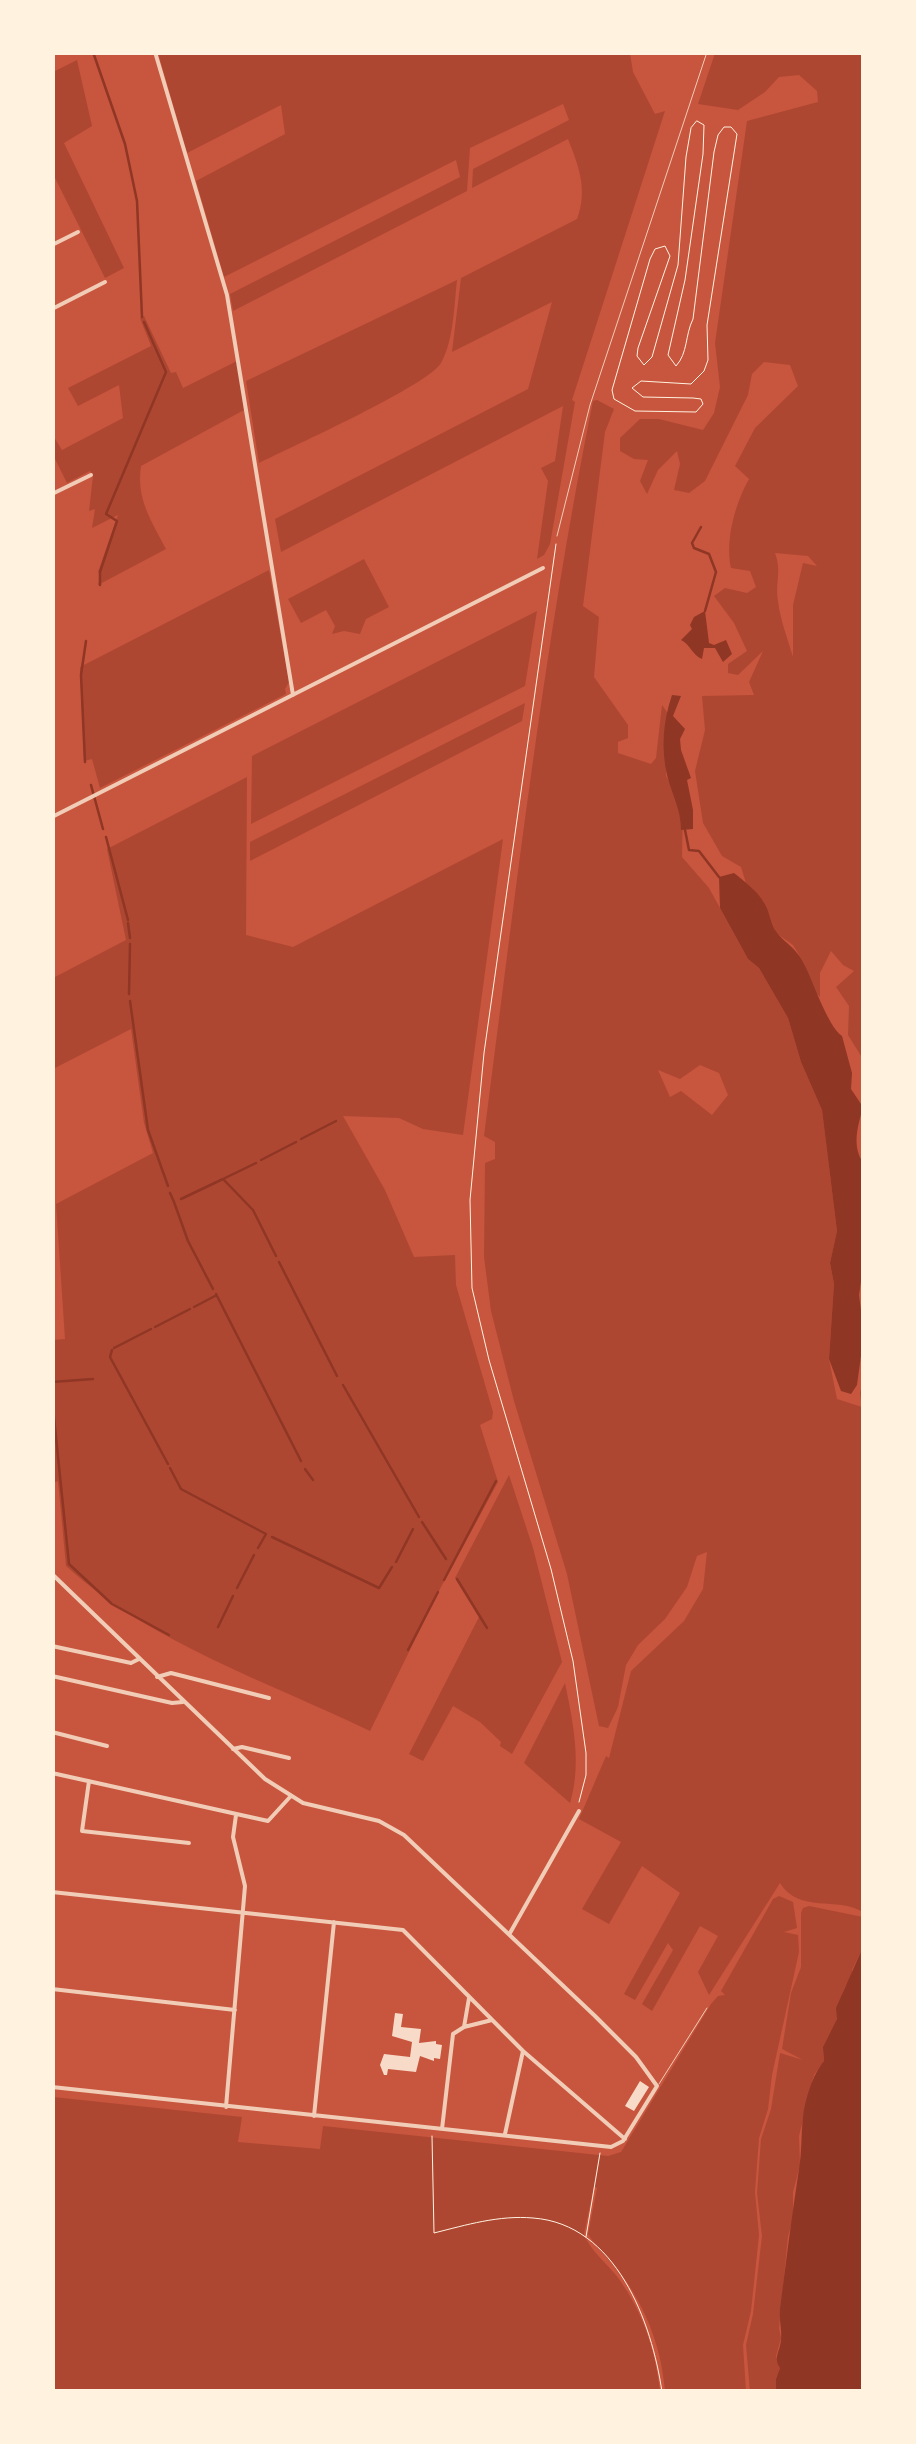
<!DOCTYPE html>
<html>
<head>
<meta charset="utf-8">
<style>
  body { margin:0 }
  #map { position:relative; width:916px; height:2444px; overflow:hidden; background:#c8553d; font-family:"Zilla Slab",serif }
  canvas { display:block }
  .frame { position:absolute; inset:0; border:55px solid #fff3e0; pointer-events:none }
</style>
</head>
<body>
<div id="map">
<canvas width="916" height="2444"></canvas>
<div class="frame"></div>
</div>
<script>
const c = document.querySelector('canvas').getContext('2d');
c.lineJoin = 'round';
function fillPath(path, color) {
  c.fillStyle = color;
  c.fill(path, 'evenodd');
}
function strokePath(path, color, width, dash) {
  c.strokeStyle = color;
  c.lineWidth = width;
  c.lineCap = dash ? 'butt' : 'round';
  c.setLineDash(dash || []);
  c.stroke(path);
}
fillPath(new Path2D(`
  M158,53H630L633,72L655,114L665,111L572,400L575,402L550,544L544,555L537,559L548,481L541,468L555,461L563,406L281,552L275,519L528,389L552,302L452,352L461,278L577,219C588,190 579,167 568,139L472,188L473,169L569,120L563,104L470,148L467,191L233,311L230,294L460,177L456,160L224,277L196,181L285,134L281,105L187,153Z
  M715,53H863V1059L848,1035L849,1006L836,987L854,971L843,965L831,951L820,973V997L812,988L804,963L793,945L776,933L764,902L746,883L741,867L722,856L703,823L695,771L705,730L702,696L754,695L749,682L763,651L738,675L728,673V664L747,651L734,623L714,596L725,588L747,593L756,587L750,571L731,568C725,540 735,504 749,479L735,466L755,428L798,386L790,365L764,362L752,374L748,395L705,481L689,493L674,490L680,464L677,451L658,470L647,494L640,481L648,460L634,459L620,451V438L640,419H659L703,430L714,413L720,387L715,343L747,121L818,102L817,91L799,75L779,77L765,92L738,110L698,104ZM775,553L808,556L817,566L803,563L793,605V657C788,640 780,619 778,601C775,582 782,572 775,553Z
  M77,60L92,126L64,143L124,268L105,278L53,174V72Z
  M457,280C454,306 454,339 441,363C427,386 291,447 259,463L246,381Z
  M144,316L171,373L176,372L183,388L237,361L244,410L141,466C136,499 151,520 166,549L98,585L101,574L98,572L118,515L92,528L95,509L89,511L93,476L90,471L67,483L53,455L52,434L62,450L123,418L119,385L78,406L68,388L151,346L140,318Z
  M597,400L614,409L605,432L583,606L599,617L594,677L628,725V738L618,742V753L651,764L656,758L662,705L667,712L666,776L683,805L682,857L709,888L748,959L759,968L788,1018L801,1062L822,1110L837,1231L830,1263L834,1284L829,1359L837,1399L862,1407L860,1393L864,1378L863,1912C837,1896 799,1914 780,1883L709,1995L698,1972L718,1936L700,1926L652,2011L642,2004L673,1950L668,1943L635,2000L624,1994L680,1893L642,1866L609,1924L582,1909L621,1842L579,1819L606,1756L609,1758L631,1671L684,1621L703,1589L707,1552L697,1556L687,1587L665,1619L638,1645L626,1665L618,1707L608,1728L599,1726L567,1574L514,1401L491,1311L484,1257L485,1163L495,1159V1142L484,1136C516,891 544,643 593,401ZM700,1065L719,1073L728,1095L712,1115L681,1091L670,1097L658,1070L680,1079Z
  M364,559L389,607L366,619L360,634L344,631L332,634L335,626L326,610L301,623L288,599Z
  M269,570L289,682L285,689L286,694L100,788L92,759L84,761L80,667Z
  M537,611L525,686L251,824L252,756Z
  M525,703L522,721L250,861V842Z
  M247,777L246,935L293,947L503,839L463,1135L423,1129L399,1118L343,1116L385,1190L414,1257L455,1255L456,1285L493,1412L492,1419L480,1425L498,1482L441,1587L370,1731C267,1681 152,1644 66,1566L58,1481L53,1483V1456L55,1454L53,1340L65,1339L56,1204L153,1153L144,1123L131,1029L53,1069V978L126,940L107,849Z
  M509,1475L533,1548L562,1662L512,1754L500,1746L501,1742L480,1722L453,1706L423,1761L409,1754L479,1617L455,1578Z
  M565,1683C573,1722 582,1764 570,1803L524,1763Z
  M779,1896L793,1902L797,1928L784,1932L798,1935L799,1952L772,2075L768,2109L759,2138L755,2192L759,2235L751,2311L743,2345L746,2391H665C661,2344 644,2302 614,2265C605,2255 595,2246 588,2234L597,2188L594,2186L584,2234C590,2251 608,2264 619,2279C643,2313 655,2349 660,2391L53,2392V2097L242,2117L238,2142L320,2149L323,2126L608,2156L621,2152L711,2004L718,1996L725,1995L721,1991L773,1899Z
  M809,1906L863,1917V1947L852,1970V1978C841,1987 840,2007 836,2022C831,2040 822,2036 824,2061L814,2075L799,2136L800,2165L793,2192V2220L788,2236L779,2328L781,2338L776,2356L780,2368L776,2379V2391L750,2392L746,2345L753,2314L762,2236L757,2193L761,2139L771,2109L780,2053L803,2060L782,2049L791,1993L801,1967V1913L803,1908Z`), '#ae4732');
fillPath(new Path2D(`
  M705,611L709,643L714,645L726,640L732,654L723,662L715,648H704L702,659C692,655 691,645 681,640L692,629L690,625L694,617Z
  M672,695L681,696L673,716L685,729L680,739L681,750L691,778L687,780L693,810V829L681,830C681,809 672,795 667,775C661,747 663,722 672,695Z
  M734,873C744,881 756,890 763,901C769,909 770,921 775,930C782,941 795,947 802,960C812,977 827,1026 842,1036L852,1073L851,1089L863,1107C858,1126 851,1146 864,1164V1261L859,1295L864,1333L857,1385L851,1394L841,1391L829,1359L834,1284L830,1263L837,1231L822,1110L801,1062L788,1018L759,968L748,959L720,908L719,877Z
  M863,1947V2391H776V2379L780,2368C773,2357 780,2352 781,2340C782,2330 779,2320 780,2309C786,2261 792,2215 799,2169C802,2153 801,2134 803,2117C805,2099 813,2074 824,2061L823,2047L837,2019L836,2008Z`), '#8f3625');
strokePath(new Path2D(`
  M93,52L125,144L137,201L142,317
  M701,527L692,543L694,548L709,554L716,572L705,611
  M100,585V572L117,521L106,514L166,372L144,322
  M85,762L81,675L86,641
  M91,785L103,829
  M685,830L689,850L699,851L719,877
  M106,837L128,920
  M128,923L130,938
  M129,994L130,944
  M130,1001L148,1130L168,1186
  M301,1139L336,1121
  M261,1160L296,1142
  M223,1179L256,1163
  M170,1193L174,1202
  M181,1199L223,1179L253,1210L276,1256
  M174,1202L188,1241L213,1289
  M279,1262L337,1376
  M216,1294L301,1461
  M194,1307L215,1296
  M155,1327L190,1309
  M114,1348L151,1329
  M112,1350L110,1357L168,1464
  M52,1382L93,1379
  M343,1385L419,1517
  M52,1398L69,1564L112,1604L169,1635
  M170,1468L181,1489L266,1534L258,1548
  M305,1469L313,1480
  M422,1522L446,1559
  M272,1537L379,1588L392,1567
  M396,1562L413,1529
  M457,1579L487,1628
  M444,1580L496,1481
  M237,1588L254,1555
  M218,1627L233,1596
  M408,1650L438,1592`), '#8f3625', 2.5);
fillPath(new Path2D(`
  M395,2013L403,2014L401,2027L421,2029L419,2043L436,2041V2044L442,2045L440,2059L434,2058V2061L420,2056L416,2072L388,2069L387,2075H384L380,2065L384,2054L410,2057L412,2042L392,2036Z
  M640,2081L649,2087L634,2111L625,2106Z`), '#f7dbc8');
strokePath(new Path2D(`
  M697,121L704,125L703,154L685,280L668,355L676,366C688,353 685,335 693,319L714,152L718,135L724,127H731L737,134L707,325L708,360L704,371L691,384L641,381L632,388L643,397L693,398L701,399L703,404L696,412L635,411L614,399L612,390L650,259L655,249L665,246L670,256L638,348L637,356L644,365L652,357L678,265L686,157L691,128Z
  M556,544L484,1053L470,1200L472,1288L489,1360L551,1569L573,1661L586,1753V1775L579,1802
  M432,2136L434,2233C466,2225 499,2215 533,2218C616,2224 652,2322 662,2392
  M586,2237L600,2153`), '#fff3e0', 1);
strokePath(new Path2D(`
  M557,536L590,405L707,52
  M659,2084L707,2008`), '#f1ccb7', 1);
strokePath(new Path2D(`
  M155,52L227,295L293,695
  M52,245L78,232
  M52,309L105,282
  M52,494L91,475
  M52,817L543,568
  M52,1574L265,1779L303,1803L379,1821L404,1835L595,2016L636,2057L657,2086L623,2141L611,2147L52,2087
  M52,1646L131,1663L139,1659
  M52,1676L172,1703L183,1702
  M157,1677L171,1673L269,1698
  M52,1732L107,1746
  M233,1749L242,1747L289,1758
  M52,1773L268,1821L290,1797
  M89,1781L82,1831L189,1843
  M52,1892L403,1930L523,2051L625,2139
  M510,1933L579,1811
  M52,1989L235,2010
  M464,2027L492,2020
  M226,2107L245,1886L233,1837L236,1815
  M314,2116L334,1922
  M442,2129L453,2034L464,2027L469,1998
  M505,2134L523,2051`), '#f1ccb7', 4);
</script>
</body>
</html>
